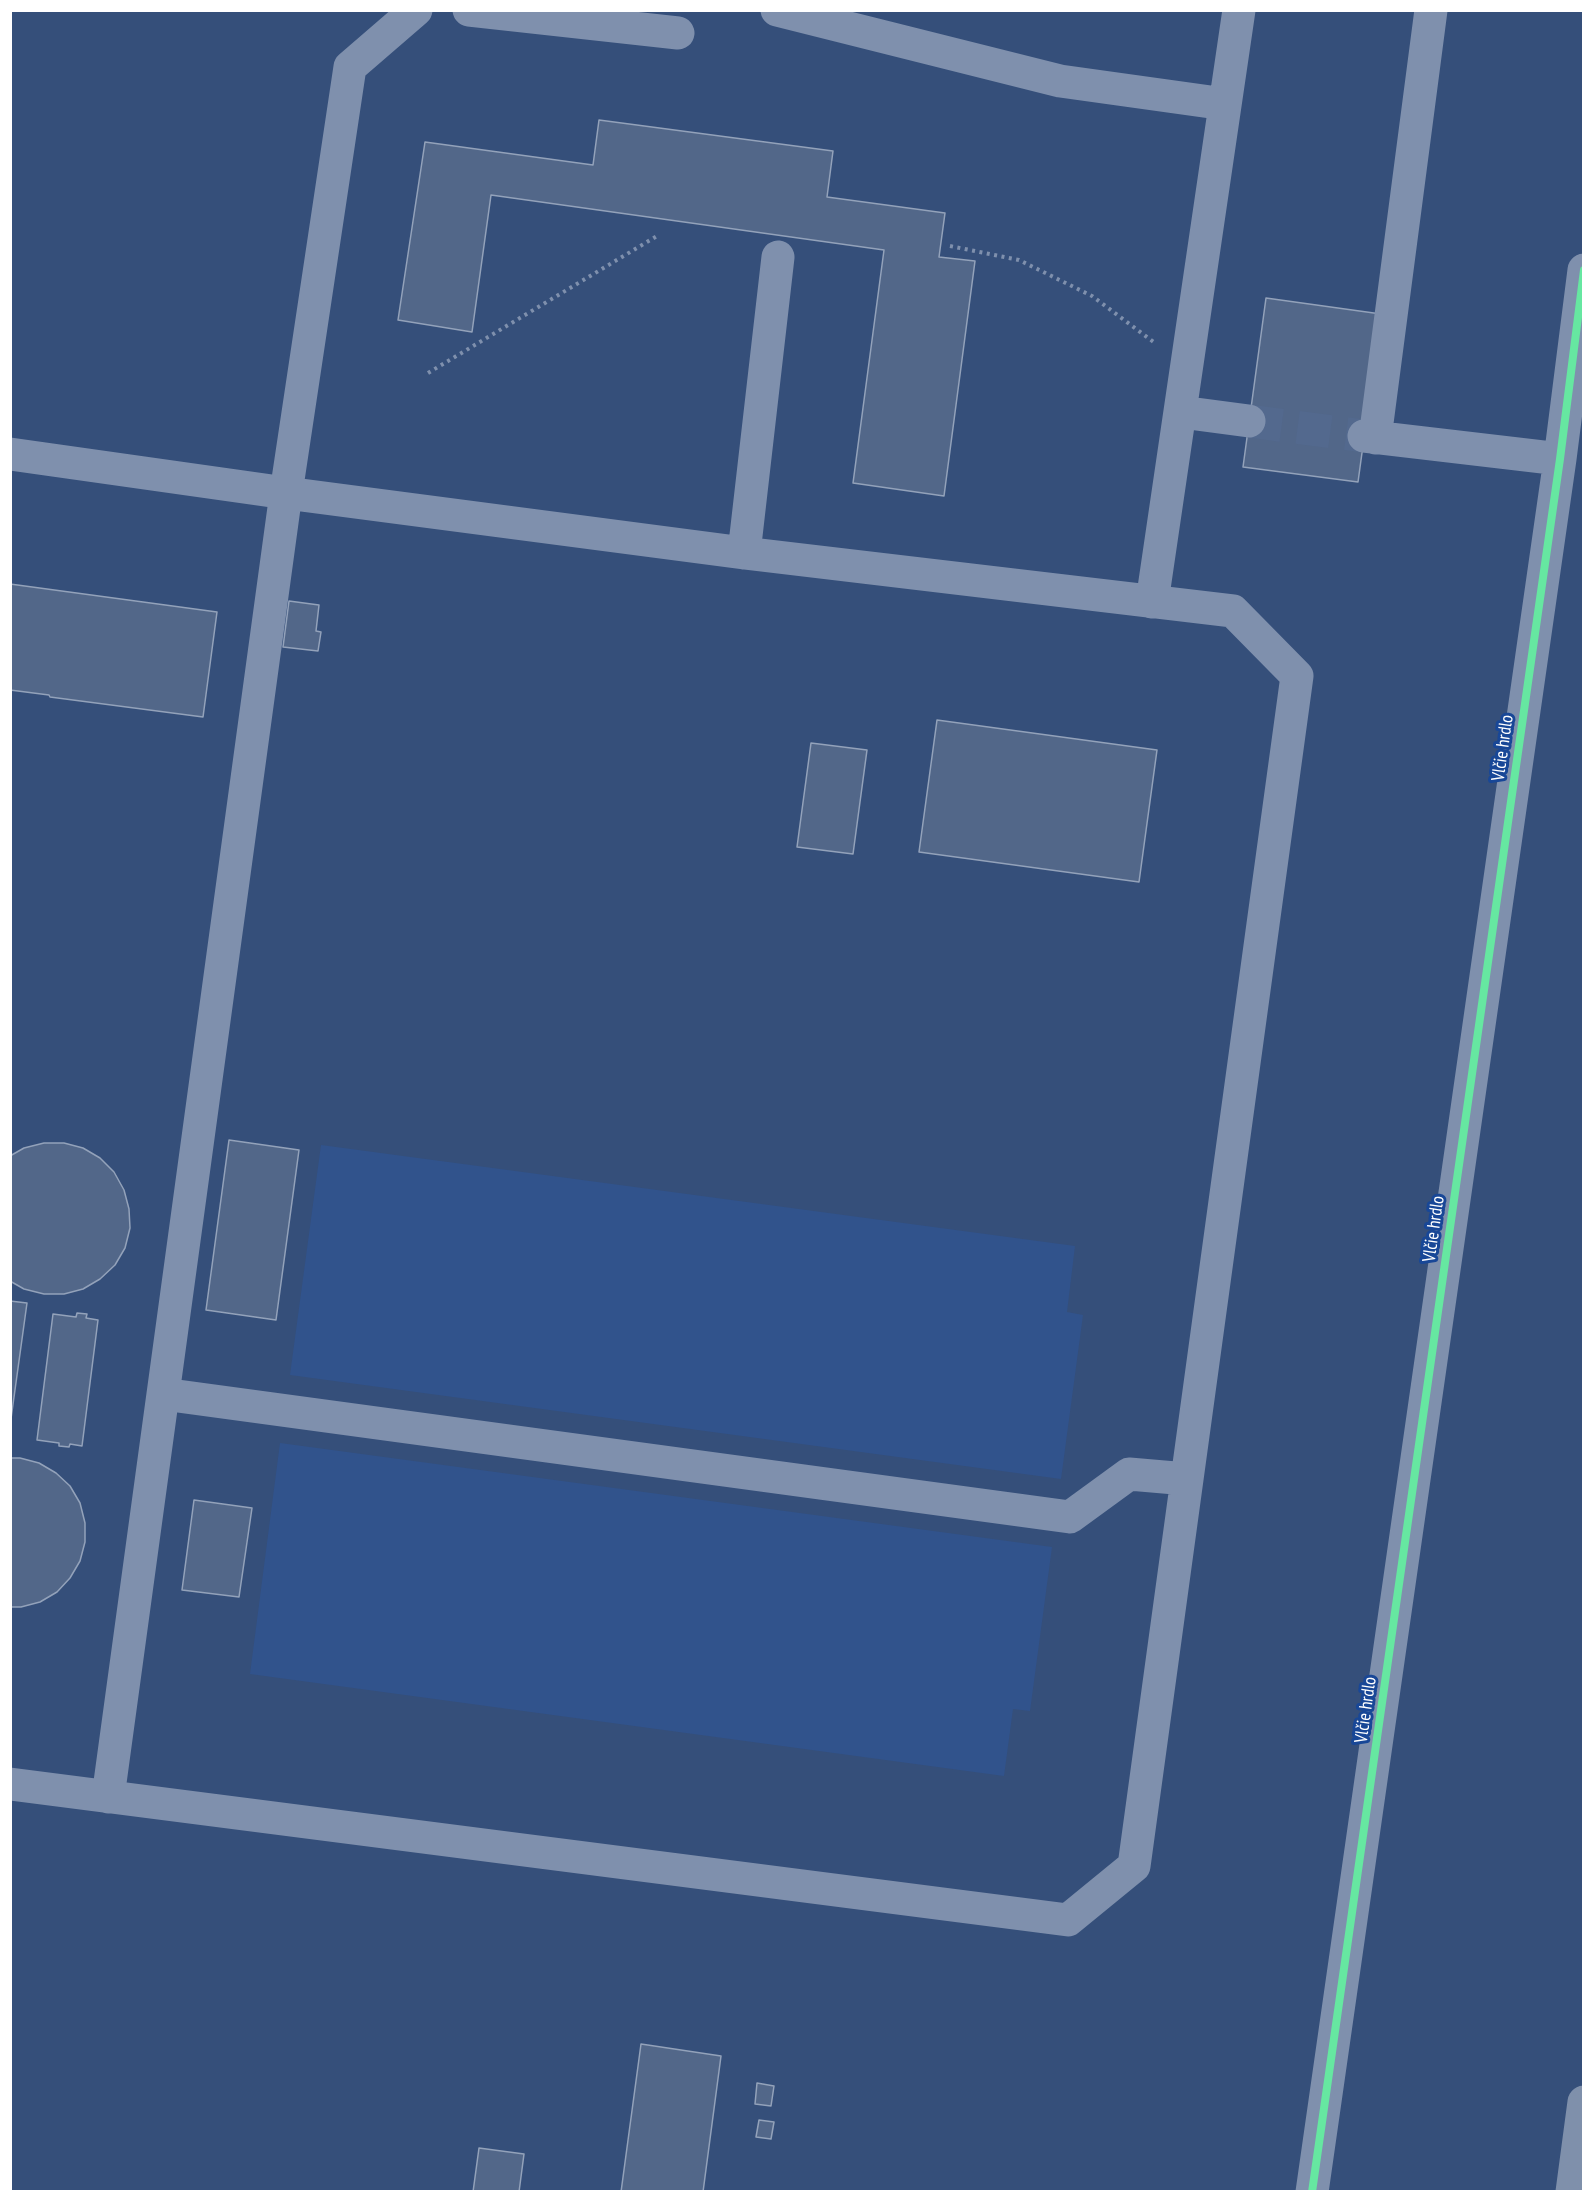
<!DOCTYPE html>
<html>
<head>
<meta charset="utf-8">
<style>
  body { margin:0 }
  #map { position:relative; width:1594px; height:2202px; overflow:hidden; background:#354f7a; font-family:"PT Sans Narrow",sans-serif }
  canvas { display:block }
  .frame { position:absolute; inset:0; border:12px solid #fff; pointer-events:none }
</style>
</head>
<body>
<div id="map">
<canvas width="1594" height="2202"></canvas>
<div class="frame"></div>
</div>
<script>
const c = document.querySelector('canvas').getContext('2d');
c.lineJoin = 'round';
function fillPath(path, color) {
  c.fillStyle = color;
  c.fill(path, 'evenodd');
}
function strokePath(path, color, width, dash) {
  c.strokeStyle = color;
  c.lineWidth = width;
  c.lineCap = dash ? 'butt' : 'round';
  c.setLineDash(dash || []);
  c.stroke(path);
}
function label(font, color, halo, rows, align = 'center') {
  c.font = font + ' "PT Sans Narrow",sans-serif';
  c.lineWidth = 6;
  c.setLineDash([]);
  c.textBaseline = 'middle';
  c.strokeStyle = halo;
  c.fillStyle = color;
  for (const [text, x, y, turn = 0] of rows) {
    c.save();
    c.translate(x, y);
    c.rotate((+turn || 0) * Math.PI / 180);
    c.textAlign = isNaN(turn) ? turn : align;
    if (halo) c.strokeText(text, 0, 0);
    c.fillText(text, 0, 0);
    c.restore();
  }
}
fillPath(new Path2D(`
  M321,1145L1075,1246L1067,1312L1083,1315L1061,1479L290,1375Z
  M280,1443L1052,1547L1030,1711L1013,1709L1004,1776L250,1674Z`), '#31538c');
const building = new Path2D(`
  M599,120L833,151L827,197L945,213L939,257L975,261L944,496L853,483L884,250L491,195L472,332L398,320L425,142L593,165Z
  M1266,298L1381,314L1358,482L1243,467Z
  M10,584L217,612L203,717L50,697L49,695L10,690Z
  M289,601L319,605L316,631L321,632L318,651L283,647Z
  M937,720L1157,750L1139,882L919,852Z
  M811,743L867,750L853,854L797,847Z
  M229,1140L299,1150L276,1320L206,1310Z
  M44,1143H64L83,1148L100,1158L114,1172L124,1190L129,1209L130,1228L125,1248L115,1265L100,1279L83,1289L64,1294H44L24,1289L10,1281V1156L24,1148Z
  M10,1301L27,1303L10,1426Z
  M77,1313L87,1314L86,1318L98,1320L82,1446L70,1444L69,1447L59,1446V1443L37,1440L53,1314L76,1317Z
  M10,1458H20L39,1463L56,1473L70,1486L80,1503L85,1523V1542L80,1561L70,1578L57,1592L40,1602L21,1607H10Z
  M194,1500L252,1508L239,1597L182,1590Z
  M641,2044L721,2056L703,2192H621Z
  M757,2083L774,2086L771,2106L755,2104Z
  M759,2120L774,2122L771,2139L756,2137Z
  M479,2148L524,2154L519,2192H473Z`);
fillPath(building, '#526789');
strokePath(building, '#93a2ba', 1.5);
strokePath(new Path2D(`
  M1249,421L1364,436`), '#53698e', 33, [33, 16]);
strokePath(new Path2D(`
  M950,246L1019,260L1092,296L1155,343
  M428,373L657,236`), '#7f90ad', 4, [3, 4.5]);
strokePath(new Path2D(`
  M469,10L678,33
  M777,10L1060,81L1225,104
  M1181,412L1249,421
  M1364,436L1560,459
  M1375,438L1431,10
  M10,454L286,493L744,553L1233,611L1297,676L1134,1866L1068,1920L10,1784
  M744,553L778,257
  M1152,602L1239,10
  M163,1394L1070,1517L1129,1474L1187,1479
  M108,1797L286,493L350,67L416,10
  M1312,2192L1560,459L1584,270`), '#7f90ad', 33);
strokePath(new Path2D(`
  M1572,2192L1584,2102`), '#7f90ab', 33);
strokePath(new Path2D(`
  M1312,2192L1560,459L1584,270`), '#66e7a1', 8);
label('18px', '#fff', '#184797', [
  ["Vlčie hrdlo",1503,748,-82],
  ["Vlčie hrdlo",1434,1229,-82],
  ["Vlčie hrdlo",1366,1710,-82]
]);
</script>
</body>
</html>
